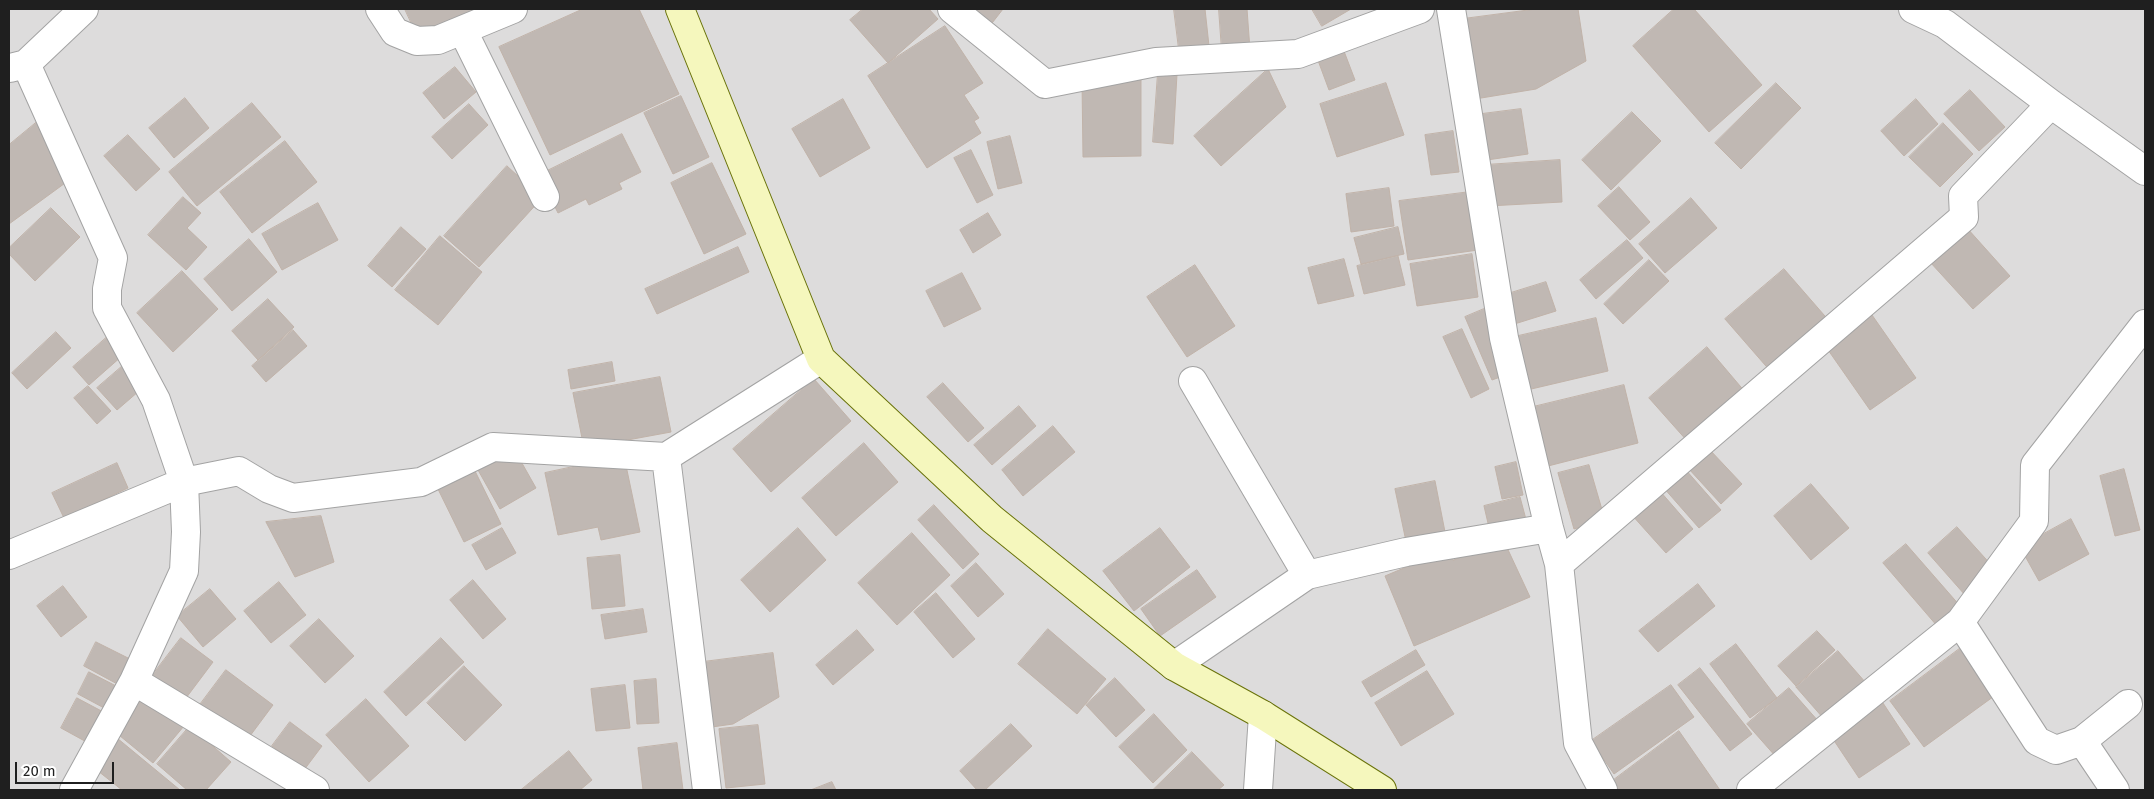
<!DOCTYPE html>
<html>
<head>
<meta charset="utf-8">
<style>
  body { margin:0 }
  #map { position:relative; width:2154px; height:799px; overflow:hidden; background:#f0ece6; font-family:"Fira Sans",sans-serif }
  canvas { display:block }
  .frame { position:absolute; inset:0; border:10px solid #1f1f1f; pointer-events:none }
  .scale { position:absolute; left:15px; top:762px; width:99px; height:22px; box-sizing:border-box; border:2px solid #1f1f1f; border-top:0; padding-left:6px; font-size:15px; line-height:18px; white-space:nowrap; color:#1f1f1f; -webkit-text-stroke:4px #fff; paint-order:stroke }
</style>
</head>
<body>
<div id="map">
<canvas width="2154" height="799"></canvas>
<div class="frame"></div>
<div class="scale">20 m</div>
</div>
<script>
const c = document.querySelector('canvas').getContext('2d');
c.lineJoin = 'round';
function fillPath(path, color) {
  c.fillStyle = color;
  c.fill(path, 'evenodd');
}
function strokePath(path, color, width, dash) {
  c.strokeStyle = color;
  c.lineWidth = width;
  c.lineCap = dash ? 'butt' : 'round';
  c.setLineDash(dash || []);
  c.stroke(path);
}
fillPath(new Path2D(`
  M9,9H2145V790H9Z`), '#dddcdc');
const building = new Path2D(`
  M405,9H480L417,35Z
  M583,9H639L679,94L550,155L499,47Z
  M863,9H929L938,19L888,63L850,20Z
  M971,9H1003L989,27Z
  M1174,9H1205L1209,46L1179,49Z
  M1219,9H1247L1250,50L1222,51Z
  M1312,9H1351L1322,26Z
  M1536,9H1578L1586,61L1536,89L1475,99L1463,19Z
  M1674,9H1694L1762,85L1709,132L1633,46Z
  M945,26L983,83L964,95L979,118L974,121L981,133L927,168L868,76Z
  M1342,46L1355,80L1329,90L1316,55Z
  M455,67L476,92L444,119L423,93Z
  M1268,69L1286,107L1221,166L1194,136Z
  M1158,73L1177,74L1173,144L1153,142Z
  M1141,78V156L1083,157L1082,80Z
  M1386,83L1404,135L1337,157L1320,104Z
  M1776,83L1801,108L1741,169L1715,143Z
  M1970,90L2005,127L1979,151L1944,114Z
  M681,96L709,157L673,174L644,113Z
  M185,98L209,128L174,158L149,128Z
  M843,99L870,148L820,177L792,129Z
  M1916,99L1938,124L1904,156L1881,131Z
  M252,103L281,137L197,206L169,172Z
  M469,104L488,125L452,159L432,137Z
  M1521,109L1528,154L1480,161L1474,115Z
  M1632,112L1661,141L1611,190L1582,160Z
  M43,117L72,178L9,224V145Z
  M1943,123L1973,154L1940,187L1909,157Z
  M1453,131L1459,172L1431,175L1425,135Z
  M622,134L641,172L619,183L622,189L589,205L586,199L558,213L539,175Z
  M128,135L160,169L136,191L104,156Z
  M1010,136L1022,183L998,189L987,142Z
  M285,141L317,182L252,233L220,192Z
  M971,150L993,195L977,203L954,158Z
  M1560,160L1562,202L1488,206L1485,165Z
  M712,163L746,234L704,254L671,183Z
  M507,166L542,198L479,267L444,236Z
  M1619,187L1650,222L1630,240L1598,206Z
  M1389,188L1394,226L1351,232L1346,194Z
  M1470,192L1478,250L1408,260L1399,201Z
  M183,197L201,213L187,228L207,247L186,270L148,235Z
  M1691,198L1717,228L1665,273L1639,244Z
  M318,203L338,240L282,270L262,234Z
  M51,208L80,237L35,281L9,254V248Z
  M988,213L1001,235L973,253L960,230Z
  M401,227L426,249L392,287L368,266Z
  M1398,227L1404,254L1361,264L1354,238Z
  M1967,228L2010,276L1973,309L1930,262Z
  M440,236L482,272L438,325L395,290Z
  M249,239L277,272L232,311L204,279Z
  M1627,240L1643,258L1596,299L1580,280Z
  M738,247L749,272L657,314L645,289Z
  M1472,254L1478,297L1417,306L1410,264Z
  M1398,256L1405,285L1364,294L1357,266Z
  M1344,259L1354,296L1318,304L1308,268Z
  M1649,260L1669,281L1623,324L1604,304Z
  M1195,265L1235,326L1187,357L1147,297Z
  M1784,269L1831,323L1772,373L1725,319Z
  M182,271L218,309L173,352L137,313Z
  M962,273L981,309L944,327L926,291Z
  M1546,282L1556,311L1508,326L1498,297Z
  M268,299L294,327L258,360L232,331Z
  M1484,309L1511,373L1492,380L1465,317Z
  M1872,315L1916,378L1870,410L1826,347Z
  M1596,318L1608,371L1527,390L1514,337Z
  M1462,329L1489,389L1471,398L1443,337Z
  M293,330L307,346L266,382L252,366Z
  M56,332L71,348L27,389L12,373Z
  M106,338L122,356L89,385L73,367Z
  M1707,347L1746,393L1689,443L1649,398Z
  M612,362L615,381L571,389L568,370Z
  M126,363L146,385L117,410L97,388Z
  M660,377L671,432L584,448L573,393Z
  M814,379L851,421L771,492L733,449Z
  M943,383L984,428L968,442L927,397Z
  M1624,385L1638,443L1548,466L1533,407Z
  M88,386L111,411L97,424L74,398Z
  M1019,406L1036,426L992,465L974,445Z
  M1053,426L1075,452L1023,496L1002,470Z
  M864,443L898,482L836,536L802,498Z
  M514,449L536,488L500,509L478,470Z
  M1709,449L1742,484L1721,504L1688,468Z
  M624,456L640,532L601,540L598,527L558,535L545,473Z
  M1516,462L1523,495L1502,499L1495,467Z
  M117,463L128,488L64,518L52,493Z
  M1589,465L1605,520L1574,529L1558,473Z
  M474,469L501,524L464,542L437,487Z
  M1685,469L1721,510L1699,528L1663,487Z
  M2124,469L2140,530L2115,536L2100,476Z
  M1435,481L1446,537L1407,546L1395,489Z
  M1811,484L1849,528L1811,560L1774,516Z
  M1659,490L1693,529L1666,553L1631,514Z
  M1520,497L1528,527L1491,536L1484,506Z
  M934,505L979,554L963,569L918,520Z
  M321,516L334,562L295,577L266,522Z
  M2071,519L2089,554L2039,581L2020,547Z
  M1957,527L1994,568L1965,595L1928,553Z
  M502,528L516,553L486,570L472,545Z
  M798,528L826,560L770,612L741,580Z
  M1160,528L1190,567L1134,611L1103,571Z
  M912,533L950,575L897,625L858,583Z
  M1503,539L1530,597L1414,646L1385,576L1449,549L1453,560Z
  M1906,544L1961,607L1938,627L1883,563Z
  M620,555L625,606L592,609L587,558Z
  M976,563L1004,594L978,617L951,586Z
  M1197,570L1216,597L1160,636L1141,609Z
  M473,580L506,619L483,639L450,600Z
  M279,582L306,615L271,643L244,611Z
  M1698,584L1715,606L1658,652L1639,631Z
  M63,586L87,617L61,637L37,606Z
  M210,589L236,619L203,647L177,616Z
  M936,593L975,639L953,658L914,612Z
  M643,609L647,632L605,639L601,615Z
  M319,619L354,656L325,683L290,646Z
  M1048,629L1106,679L1077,714L1018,664Z
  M857,630L874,650L833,685L816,665Z
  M1817,631L1835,650L1796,686L1778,666Z
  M181,638L213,662L180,706L148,681Z
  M441,638L464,662L406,716L384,692Z
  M96,642L134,661L121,686L84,666Z
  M1736,644L1777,698L1750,718L1710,664Z
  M1962,647L1997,694L1924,747L1890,701Z
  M1416,650L1425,665L1371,697L1362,682Z
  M1838,651L1866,683L1824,719L1796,687Z
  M773,653L779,697L733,724L705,728L695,663Z
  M464,666L502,705L465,741L427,703Z
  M1700,668L1752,734L1730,751L1678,685Z
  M226,670L273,705L244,744L196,710Z
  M1427,671L1454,714L1401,746L1375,703Z
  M89,672L118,687L106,709L78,694Z
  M1115,678L1145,710L1116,737L1086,705Z
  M656,679L659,723L637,724L634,681Z
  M625,685L630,728L596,731L591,689Z
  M1671,685L1694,717L1614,774L1591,741Z
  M1789,688L1819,722L1777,758L1747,724Z
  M146,693L184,726L153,763L114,731Z
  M77,698L109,715L92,745L61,728Z
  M366,699L409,746L369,782L326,735Z
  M1881,700L1910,744L1859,778L1829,733Z
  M1154,714L1187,750L1153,783L1119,747Z
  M290,722L322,746L304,770L272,746Z
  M1011,724L1032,746L985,790H977L960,771Z
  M758,725L765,784L726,788L719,729Z
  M190,726L231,762L206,790H187L157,764Z
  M1679,731L1720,790H1616L1611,782Z
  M117,738L180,790H122L93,767Z
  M677,743L683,790H643L638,748Z
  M569,751L592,780L580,790H521Z
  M1192,752L1224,785L1218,790H1153Z
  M832,782L836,790H811Z`);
fillPath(building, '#c0b8b3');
strokePath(building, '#c1b3a9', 1);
const street = new Path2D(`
  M380,9L395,32L417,41L438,40L513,9
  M952,9L1045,84L1156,62L1298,54L1420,9
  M1451,9L1504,338L1549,528L1559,564L1578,743L1603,790
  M1913,9L1945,24L2051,104L2145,171
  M463,31L545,197
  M26,64L113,258L107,289V308L156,400L184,482L186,532L184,571L134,681L74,790
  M10,68L26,64L84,9
  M1193,381L1307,575
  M9,555L184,482L239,471L269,489L293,498L421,482L493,447L666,457
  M1559,564L1964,217L1963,196L2051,104
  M1960,622L2037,741L2056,750L2082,741L2128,704
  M1174,666L1307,575L1406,552L1549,528
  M134,681L315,790
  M2082,741L2115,790
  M707,790L666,457L821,359
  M1258,790L1263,715
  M1751,790L1960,622L2034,521L2035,465L2145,324`);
const secondary = new Path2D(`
  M680,9L821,359L992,519L1174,666L1263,715L1382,790`);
strokePath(street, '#a3a3a3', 30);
strokePath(secondary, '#6a730a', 30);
strokePath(street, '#fff', 28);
strokePath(secondary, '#f5f7bd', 28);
</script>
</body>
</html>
